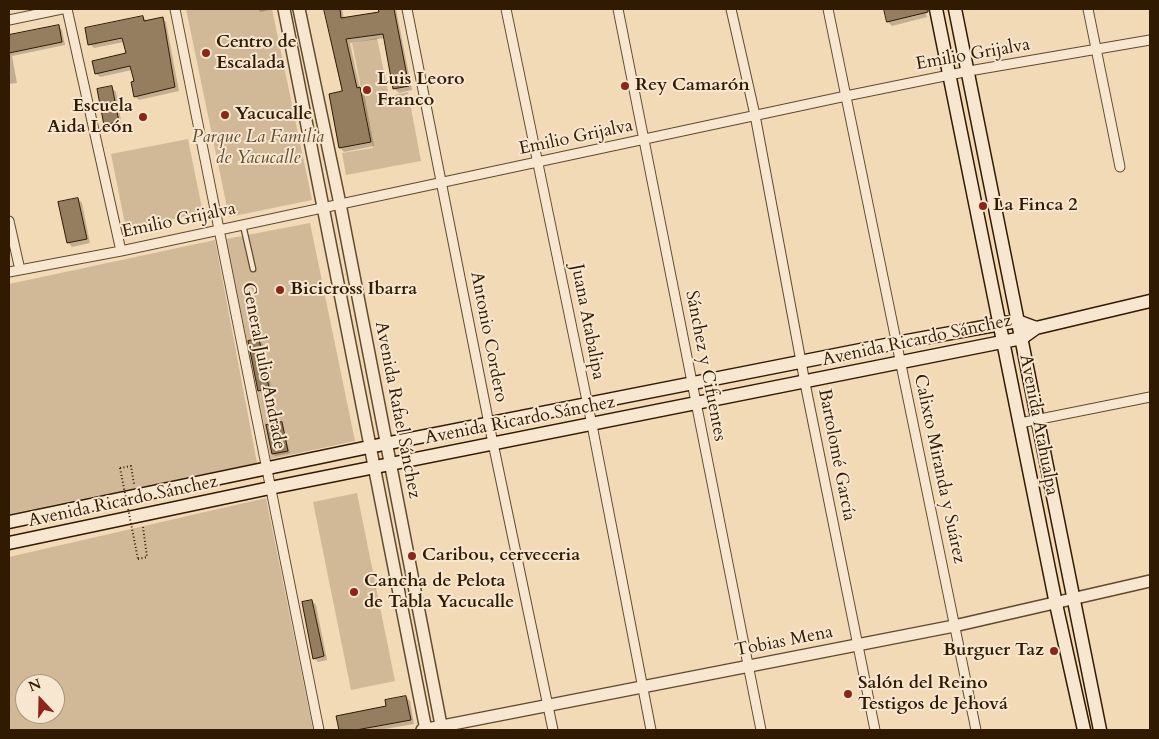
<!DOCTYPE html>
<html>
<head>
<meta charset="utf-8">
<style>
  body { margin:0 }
  #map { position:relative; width:1159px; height:739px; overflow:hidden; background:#f2dab7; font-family:Cardo,serif }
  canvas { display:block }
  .frame { position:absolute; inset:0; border:10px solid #301a01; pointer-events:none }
  .north { position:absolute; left:15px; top:674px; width:50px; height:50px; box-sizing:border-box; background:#f7e7d0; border:1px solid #a7957d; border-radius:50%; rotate:339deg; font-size:14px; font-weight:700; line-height:20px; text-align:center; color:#301a01 }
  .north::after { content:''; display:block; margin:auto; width:18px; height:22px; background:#8f2418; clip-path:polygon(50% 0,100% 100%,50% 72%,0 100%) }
</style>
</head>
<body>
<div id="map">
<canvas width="1159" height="739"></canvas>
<div class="frame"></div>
<div class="north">N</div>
</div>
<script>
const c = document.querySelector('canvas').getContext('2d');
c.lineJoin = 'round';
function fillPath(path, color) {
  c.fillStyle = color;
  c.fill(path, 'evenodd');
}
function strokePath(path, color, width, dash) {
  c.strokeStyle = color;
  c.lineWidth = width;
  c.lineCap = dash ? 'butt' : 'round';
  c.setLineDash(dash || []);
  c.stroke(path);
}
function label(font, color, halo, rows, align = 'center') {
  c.font = font + ' Cardo,serif';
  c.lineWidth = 4;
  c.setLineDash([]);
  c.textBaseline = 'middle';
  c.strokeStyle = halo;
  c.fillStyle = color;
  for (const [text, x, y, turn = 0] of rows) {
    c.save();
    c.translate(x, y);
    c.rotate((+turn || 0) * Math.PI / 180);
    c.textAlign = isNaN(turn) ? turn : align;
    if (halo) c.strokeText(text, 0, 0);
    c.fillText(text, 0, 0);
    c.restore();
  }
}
fillPath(new Path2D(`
  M186,9H272L312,200L229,217Z
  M377,38L389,96L408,92L421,161L346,175L342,153L373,148L352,43Z
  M188,139L203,213L126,229L111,154Z
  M310,223L355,441L271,459L226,239Z
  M215,240L257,463L9,514V284Z
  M357,493L395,681L351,690L313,502Z
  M266,498L313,730H10L9,557ZM25,684H55V714H25Z`), '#d1b998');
fillPath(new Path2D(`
  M258,9H274L260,12Z
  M326,9H342L344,18L380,13L379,9H396L412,90L399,93L395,89L385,38L350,43L360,89L364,93L374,146L344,152L340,148L343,92Z
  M885,9H925L927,17L892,26L888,22Z
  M143,17L147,21L162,18L166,22L179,91L139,100L135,96L132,70L100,77L96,73L128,54L124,42L94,48L90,44Z
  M58,26L62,30L65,45L12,56L17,83L9,84V35Z
  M112,88L116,92L122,126L109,128L105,124Z
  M78,199L82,203L90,243L72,247L68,242Z
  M258,340L263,344L272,392L263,394L259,390Z
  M281,423L290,453L275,456L273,453Z
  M312,601L316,605L327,660L318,662L314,658Z
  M406,697L410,701L414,724L379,730H340L337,717L387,707Z`), '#0003');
const building = new Path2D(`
  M324,9H340L341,18L379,12L378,9H394L409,86L393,89L383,34L346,39L357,88L360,87L371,142L339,148L329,94L342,91Z
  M884,9H928V12L887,22Z
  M143,16L144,21L163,17L175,87L134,97L131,82L134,81L130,66L95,74L92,61L126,53L122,38L88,45L85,28Z
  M59,25L62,42L9,53V35Z
  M112,86L119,122L104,125L97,89Z
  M78,198L87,239L67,243L58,202Z
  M259,339L269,388L258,391L248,341Z
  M282,422L288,451L272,454L266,425Z
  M312,600L324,656L313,659L302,602Z
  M406,696L411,720L356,730H339L336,716L386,706L385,700Z`);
fillPath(building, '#957e60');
strokePath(building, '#301a01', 1);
const service = new Path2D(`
  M243,225L253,269`);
const minor = new Path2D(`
  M67,9L121,251
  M175,9L319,730
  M407,9L489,424L553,730
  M506,9L592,425L651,730
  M618,9L761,730
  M731,9L755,115L805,383L875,730
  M828,9L976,730
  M1088,9L1120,167
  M9,20L62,9
  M9,221L20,270
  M9,272L121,251L846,96L969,71L1150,40
  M1020,423L1150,397`);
const tertiary = new Path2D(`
  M284,9L426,730
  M299,9L340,204L442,730
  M422,730L954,626L1150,581`);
const secondary = new Path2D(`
  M936,9L1056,604L1084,730
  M955,9L1100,730
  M9,522L369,447L896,343L1017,321L1036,328
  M9,543L270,488L1022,338L1036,328L1150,301`);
strokePath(service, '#604a2e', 7);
strokePath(minor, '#604a2e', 11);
strokePath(tertiary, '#604a2e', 14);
strokePath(secondary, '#301a01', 15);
strokePath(new Path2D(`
  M120,468L131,466L134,484
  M138,559L147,557L143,527`), '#301a01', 2, [1, 2.5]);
strokePath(service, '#f7e7d0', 4.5);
strokePath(minor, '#f7e7d0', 9);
strokePath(tertiary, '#f7e7d0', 11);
strokePath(secondary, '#f7e7d0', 12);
strokePath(new Path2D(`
  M120,468L138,559`), '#301a01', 2, [1, 2.5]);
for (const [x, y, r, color] of [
  [206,53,5,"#8f2418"],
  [625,86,5,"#8f2418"],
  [367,90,5,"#8f2418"],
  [225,115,5,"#8f2418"],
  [143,117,5,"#8f2418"],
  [983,206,5,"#8f2418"],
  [280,290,5,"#8f2418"],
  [412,556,5,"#8f2418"],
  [354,592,5,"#8f2418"],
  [1054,651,5,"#8f2418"],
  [848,694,5,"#8f2418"]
]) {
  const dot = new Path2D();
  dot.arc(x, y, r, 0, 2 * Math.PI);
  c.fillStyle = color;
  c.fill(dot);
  strokePath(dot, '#f7e7d0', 2);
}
label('bold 18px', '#301a01', '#f7e7d0', [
  ["Centro de",216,43],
  ["Escalada",216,64],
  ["Luis Leoro",377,80],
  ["Franco",377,101],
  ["Rey Camarón",635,86],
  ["Escuela",133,107,"right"],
  ["Aida León",133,128,"right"],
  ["Yacucalle",235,115],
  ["La Finca 2",993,206],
  ["Bicicross Ibarra",290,290],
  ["Caribou, cerveceria",422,556],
  ["Cancha de Pelota",364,582],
  ["de Tabla Yacucalle",364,603],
  ["Burguer Taz",1044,651,"right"],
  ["Salón del Reino",858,684],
  ["Testigos de Jehová",858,705]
], 'left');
label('18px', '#301a01', '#f7e7d0', [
  ["Emilio Grijalva",973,55,-10],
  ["Emilio Grijalva",576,138,-12],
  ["Emilio Grijalva",179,221,-12],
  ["Juana Atabalipa",587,322,79],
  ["Antonio Cordero",488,337,79],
  ["Avenida Ricardo Sánchez",917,341,-12],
  ["General Julio Andrade",263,366,79],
  ["Sánchez y Cifuentes",705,366,79],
  ["Avenida Rafael Sánchez",397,410,79],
  ["Avenida Ricardo Sánchez",520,421,-11],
  ["Avenida Atahualpa",1038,425,79],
  ["Bartolomé García",836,455,79],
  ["Calixto Miranda y Suárez",939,469,78],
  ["Avenida Ricardo Sánchez",123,502,-12],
  ["Tobias Mena",784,642,-11]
]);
label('italic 18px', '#604a2e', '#f7e7d0', [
  ["Parque La Familia",258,138],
  ["de Yacucalle",258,159]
]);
</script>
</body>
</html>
